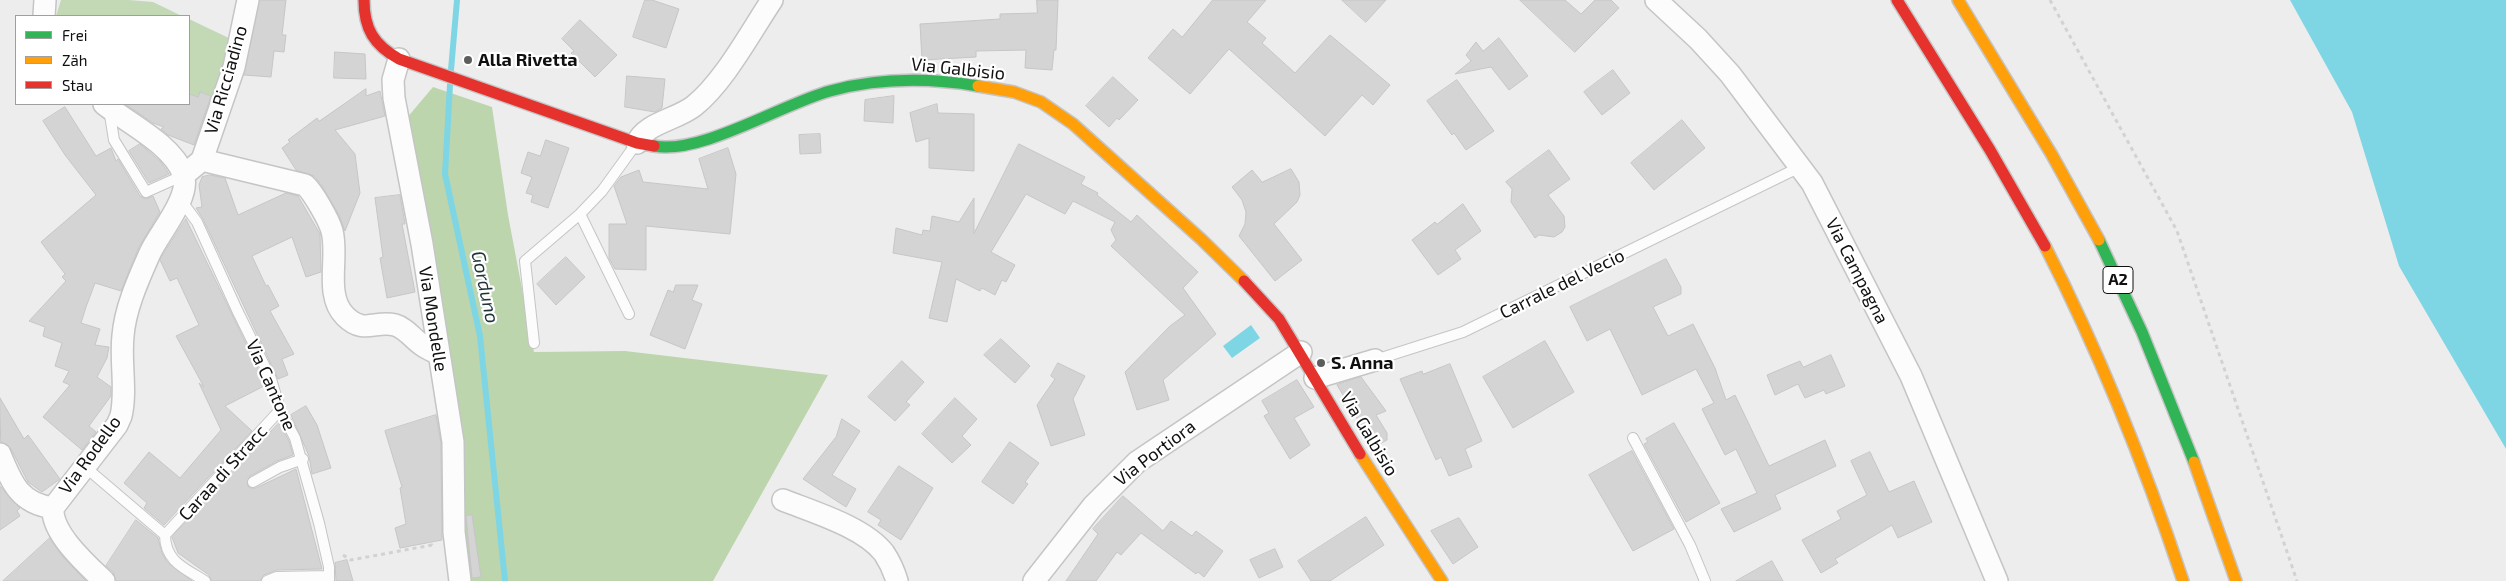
<!DOCTYPE html>
<html>
<head>
<meta charset="utf-8">
<style>
  body { margin:0 }
  #map { position:relative; width:2506px; height:581px; overflow:hidden; background:#ededee; font-family:"Exo 2",sans-serif }
  canvas { display:block }
  .legend { position:absolute; left:15px; top:15px; width:175px; height:90px; box-sizing:border-box; background:#fff; border:1px solid #9f9fa0; margin:0; padding:6px 9px; list-style:none; font-size:15px; color:#101011 }
  .legend li { display:flex; align-items:center; gap:10px; height:25px }
  .legend b { width:25px; border:1px solid #9f9fa0 }
</style>
</head>
<body>
<div id="map">
<canvas width="2506" height="581"></canvas>
<ul class="legend">
<li><b style="height:6px;background:#30b455"></b>Frei</li>
<li><b style="height:6px;background:#ff9f0a"></b>Zäh</li>
<li><b style="height:6px;background:#e5322d"></b>Stau</li>
</ul>
</div>
<script>
const c = document.querySelector('canvas').getContext('2d');
c.lineJoin = 'round';
function fillPath(path, color) {
  c.fillStyle = color;
  c.fill(path, 'evenodd');
}
function strokePath(path, color, width, dash) {
  c.strokeStyle = color;
  c.lineWidth = width;
  c.lineCap = dash ? 'butt' : 'round';
  c.setLineDash(dash || []);
  c.stroke(path);
}
function label(font, color, halo, rows, align = 'center') {
  c.font = font + ' "Exo 2",sans-serif';
  c.lineWidth = 4.5;
  c.setLineDash([]);
  c.textBaseline = 'middle';
  c.strokeStyle = halo;
  c.fillStyle = color;
  for (const [text, x, y, turn = 0] of rows) {
    c.save();
    c.translate(x, y);
    c.rotate((+turn || 0) * Math.PI / 180);
    c.textAlign = isNaN(turn) ? turn : align;
    if (halo) c.strokeText(text, 0, 0);
    c.fillText(text, 0, 0);
    c.restore();
  }
}
fillPath(new Path2D(`
  M61,0H129L153,2L182,16H56Z
  M189,19L233,40L213,97L201,92L198,97L189,94Z`), '#c3d9b6');
fillPath(new Path2D(`
  M433,87L492,107L508,215L534,352L625,351L828,375L713,581H460L406,119Z`), '#bcd5ad');
fillPath(new Path2D(`
  M2290,0H2506V449L2399,266L2352,112Z
  M1251,325L1260,338L1232,358L1223,346Z`), '#7ed6e4');
strokePath(new Path2D(`
  M451,70L457,0
  M450,85L445,174L480,336L505,581`), '#7ed6e4', 6);
const building = new Path2D(`
  M260,0H286L282,35H286L284,52L274,51L271,77L244,75Z
  M645,0H652L679,9L666,48L633,37Z
  M1037,0H1058L1056,50H1054L1052,70L1025,68L1026,50L976,51V57L922,60L920,24L1000,19V14L1037,13Z
  M1213,0H1266L1247,22L1266,38L1262,43L1295,73L1330,35L1390,85L1373,105L1362,95L1325,136L1229,49L1190,94L1148,58L1173,29L1182,37Z
  M1342,0H1386L1366,22Z
  M1520,0H1565L1581,14L1595,0H1611L1619,8L1575,52Z
  M580,20L617,55L595,77L571,53L574,51L562,39Z
  M1499,38L1528,76L1509,90L1491,67L1455,74L1471,61L1466,55L1476,42L1483,51Z
  M335,52L365,54L366,79L334,78Z
  M1613,70L1630,93L1602,115L1584,92Z
  M627,76L665,79L662,108L655,112L625,107Z
  M1113,77L1138,100L1119,120L1117,118L1109,127L1086,106Z
  M1457,80L1494,131L1466,150L1454,133L1452,135L1427,101Z
  M366,89V96L380,91L385,116L335,130L355,154L360,193L345,231L339,215L322,186L314,176L296,170L282,148L290,142L288,140L317,118L319,121Z
  M200,92L211,96L194,145L168,135L161,129L164,127L153,123L125,104H189V94L198,97Z
  M894,96L893,123L864,121L865,100Z
  M937,104L938,113L974,114V171L929,168V138L916,142L910,113Z
  M65,107L96,156L111,148L116,161L118,159L140,196L146,199L153,196L160,212L139,247L121,291L95,283L86,307L81,323L100,329L95,345L109,347L107,358L97,377L111,387V396L89,426L96,432L82,450L43,417L70,385L63,382L69,371L55,366L62,343L43,336L45,327L29,321L66,281L62,277L65,274L41,242L96,195L65,155L43,121Z
  M1682,120L1705,148L1654,190L1631,163Z
  M820,134L821,153L800,154L799,135Z
  M546,140L569,148L548,208L531,202L533,195L526,193L532,177L521,173L528,152L540,156Z
  M140,144L161,162L169,174L149,183L129,151Z
  M1019,144L1085,177L1081,184L1098,193L1097,195L1131,222L1137,215L1198,272L1183,288L1216,334L1163,380L1169,400L1137,410L1125,372L1170,326L1185,315L1111,246L1116,240L1111,230L1115,222L1073,201L1065,214L1026,194L991,252L1015,265L1006,282L1002,280L995,295L982,288L980,291L956,279L947,322L929,318L942,262L893,253L896,228L922,235L923,230L930,231L932,216L959,222L974,198V233Z
  M728,148L736,174L730,234L646,226V270L615,269L609,258V224H627L614,186L621,177L639,170L643,182L708,189L699,159Z
  M1549,150L1570,179L1548,195L1564,216L1565,227L1562,232L1554,237L1539,235L1535,238L1511,202L1512,189L1506,182Z
  M1291,169L1299,182L1300,195L1297,202L1274,224L1302,260L1275,281L1239,236L1245,224L1246,212L1242,200L1232,187L1252,170L1262,182Z
  M210,175L225,178L238,215L286,193L298,196L320,234L321,272L306,277L292,237L252,256L266,286L268,285L279,306L270,311L294,354L282,359L288,375L278,379L203,219L196,208L202,207L199,185L202,177Z
  M400,195L405,224H402L415,292L387,298L380,258L383,257L375,198Z
  M1463,204L1481,231L1455,250L1461,259L1438,275L1412,240L1435,222L1437,224Z
  M186,219L266,385L225,406L252,431L164,525L144,508L147,503L124,483L149,452L180,478L221,430L199,383L204,387L176,336L199,325L177,278L170,281L160,260Z
  M566,257L585,277L556,305L537,284Z
  M1666,259L1681,287V294L1653,307L1668,336L1693,324L1715,368L1726,400L1735,395L1769,466L1825,440L1836,466L1775,495L1781,509L1734,532L1721,509L1757,493L1736,449L1725,455L1702,409L1714,403L1696,369L1642,395L1610,329L1587,341L1570,307Z
  M676,285H698L692,300L702,304L685,349L650,335L668,290L673,292Z
  M1001,339L1030,366L1015,383L984,355Z
  M1545,341L1574,392L1513,428L1483,377Z
  M1831,355L1845,386L1826,394L1824,390L1805,398L1798,384L1775,395L1767,375L1800,361L1803,367Z
  M902,361L924,382L906,402L910,405L895,421L868,397Z
  M1058,363L1085,376L1073,399L1085,435L1051,446L1037,405L1055,379L1051,376Z
  M1450,364L1482,441L1465,449L1472,467L1449,476L1441,457L1436,460L1400,379L1422,371L1423,374Z
  M1361,377L1386,411L1376,415L1387,433V440L1374,447L1337,385Z
  M1297,380L1314,407L1294,418L1310,445L1290,459L1264,416L1269,413L1262,401Z
  M0,398L24,439L28,435L60,479L42,492L28,482L11,449L1,442Z
  M955,398L977,419L962,436L971,445L952,463L922,434Z
  M306,406L317,425L331,468L312,474L309,456L291,415Z
  M436,415L441,443L442,540L400,548L395,528L406,524L400,488L402,487L385,431Z
  M842,419L860,431L832,475L856,489L846,507L803,479L836,437Z
  M279,423L289,441L293,455L277,461L250,476L247,485L250,488H256L296,469L322,569L277,570L264,575L260,581H212L209,575L178,553L172,537Z
  M1674,423L1720,503L1686,522L1644,444L1648,442L1646,439Z
  M1010,442L1039,463L1025,482L1028,484L1013,504L982,482Z
  M1632,451L1674,529L1633,551L1589,475Z
  M1870,452L1889,492L1914,481L1932,522L1898,538L1892,525L1835,559L1838,563L1821,573L1802,540L1841,519L1837,511L1867,495L1851,461Z
  M899,466L933,488L901,540L878,525L881,520L868,512Z
  M0,486L20,508L17,511L20,516L0,530Z
  M1123,496L1163,531L1171,521L1192,536L1196,531L1223,551L1204,577L1198,572L1196,574L1141,533L1121,555L1117,552L1096,581H1066L1098,534L1093,529Z
  M472,515L481,577L472,578L466,516Z
  M1366,517L1384,545L1330,581H1311L1298,561Z
  M1459,518L1478,547L1453,564L1431,531Z
  M136,520L158,538L162,553L167,562L192,581H116L113,572L106,566Z
  M50,538L62,556L86,581H3Z
  M1275,549L1283,567L1259,578L1250,560Z
  M347,560L353,581H336L335,563Z
  M1772,561L1783,581H1736Z`);
fillPath(building, '#d5d4d5');
strokePath(building, '#c6c6c6', 1);
const lane = new Path2D(`
  M109,109L114,140L146,192L184,175
  M179,202L186,207L197,222L237,310L271,379L280,410L295,438L319,523L329,567V581
  M580,214L629,314
  M534,343L525,261L580,214L602,191L636,144
  M1375,360L1463,332L1800,167
  M1633,438L1690,545L1705,581
  M84,466L165,535C165,561 184,568 205,581
  M253,482L280,467L303,459
  M165,535L280,410
  M267,581L277,577L329,576`);
const street = new Path2D(`
  M1656,0L1698,39L1730,74L1812,183L1911,376L1997,581
  M44,16L45,0
  M399,59L393,80L394,98L422,244L453,442L454,532L460,581
  M637,143C645,123 676,120 694,106C724,82 750,33 772,0
  M202,160L234,67L248,0
  M184,175L202,160L305,185C313,192 329,220 332,231C339,257 324,295 345,316C364,335 375,320 395,325C406,328 413,339 422,345C427,349 433,351 439,354
  M1315,378L1375,360
  M0,454C12,483 19,503 53,508
  M783,500C813,512 864,527 884,553C890,562 894,571 897,581
  M104,581C87,565 51,533 53,508L117,425L121,416C127,390 120,362 123,336C125,308 139,278 150,253C159,233 192,196 183,174C173,145 128,123 104,104
  M1034,581L1093,506L1137,462L1301,352`);
const fast = new Path2D(`
  M654,146C701,155 782,104 830,91C878,78 930,78 978,86
  M2099,240L2142,332L2194,462`);
const slow = new Path2D(`
  M1958,0L2052,155L2099,240
  M978,86L1014,92L1041,102L1073,124L1201,239L1244,281
  M2045,246C2100,354 2145,466 2183,581
  M1360,454L1442,581
  M2194,462L2236,581`);
const jam = new Path2D(`
  M364,0C364,29 374,45 399,59L637,143L654,146
  M1897,0L1990,150L2045,246
  M1244,281L1279,319L1360,454`);
strokePath(lane, '#c5c5c6', 12);
strokePath(street, '#c5c5c6', 24);
strokePath(fast, '#c5c5c6', 14);
strokePath(slow, '#c5c5c6', 14);
strokePath(jam, '#c5c5c6', 14);
strokePath(new Path2D(`
  M2050,0L2177,231L2297,581
  M343,555L351,560L432,545L433,547`), '#d2d2d3', 3, [4, 4]);
strokePath(lane, '#fcfcfc', 10);
strokePath(street, '#fcfcfc', 21);
strokePath(fast, '#30b455', 11);
strokePath(slow, '#ff9f0a', 11);
strokePath(jam, '#e5322d', 11);
for (const [x, y, r, color] of [
  [468,60,5,"#5d5d5e"],
  [1321,363,5,"#5d5d5e"]
]) {
  const dot = new Path2D();
  dot.arc(x, y, r, 0, 2 * Math.PI);
  c.fillStyle = color;
  c.fill(dot);
  strokePath(dot, '#fff', 2);
}
for (const [x, y, w] of [
  [2118,280,30]
]) {
  const box = new Path2D();
  box.roundRect(x - w / 2, y - 13.5, w, 27, 4);
  c.fillStyle = '#fff';
  c.fill(box);
  strokePath(box, '#101011', 1);
}
label('bold 16px', '#101011', null, [
  ["A2",2118,280]
]);
label('bold 18px', '#101011', '#fff', [
  ["Alla Rivetta",478,60],
  ["S. Anna",1331,363]
], 'left');
label('18px', '#101011', '#fff', [
  ["Via Galbisio",958,69,6],
  ["Via Ricciadino",226,80,-74],
  ["Via Campagna",1857,271,63],
  ["Carrale del Vecio",1562,284,-26],
  ["Via Mondelle",433,319,81],
  ["Via Cantone",271,385,66],
  ["Via Galbisio",1369,434,59],
  ["Via Portiora",1155,453,-37],
  ["Via Rodello",90,455,-54],
  ["Caraa di Stracc",223,473,-48]
]);
label('italic 19px', '#1e3438', '#fff', [
  ["Gorduno",485,287,78]
]);
</script>
</body>
</html>
